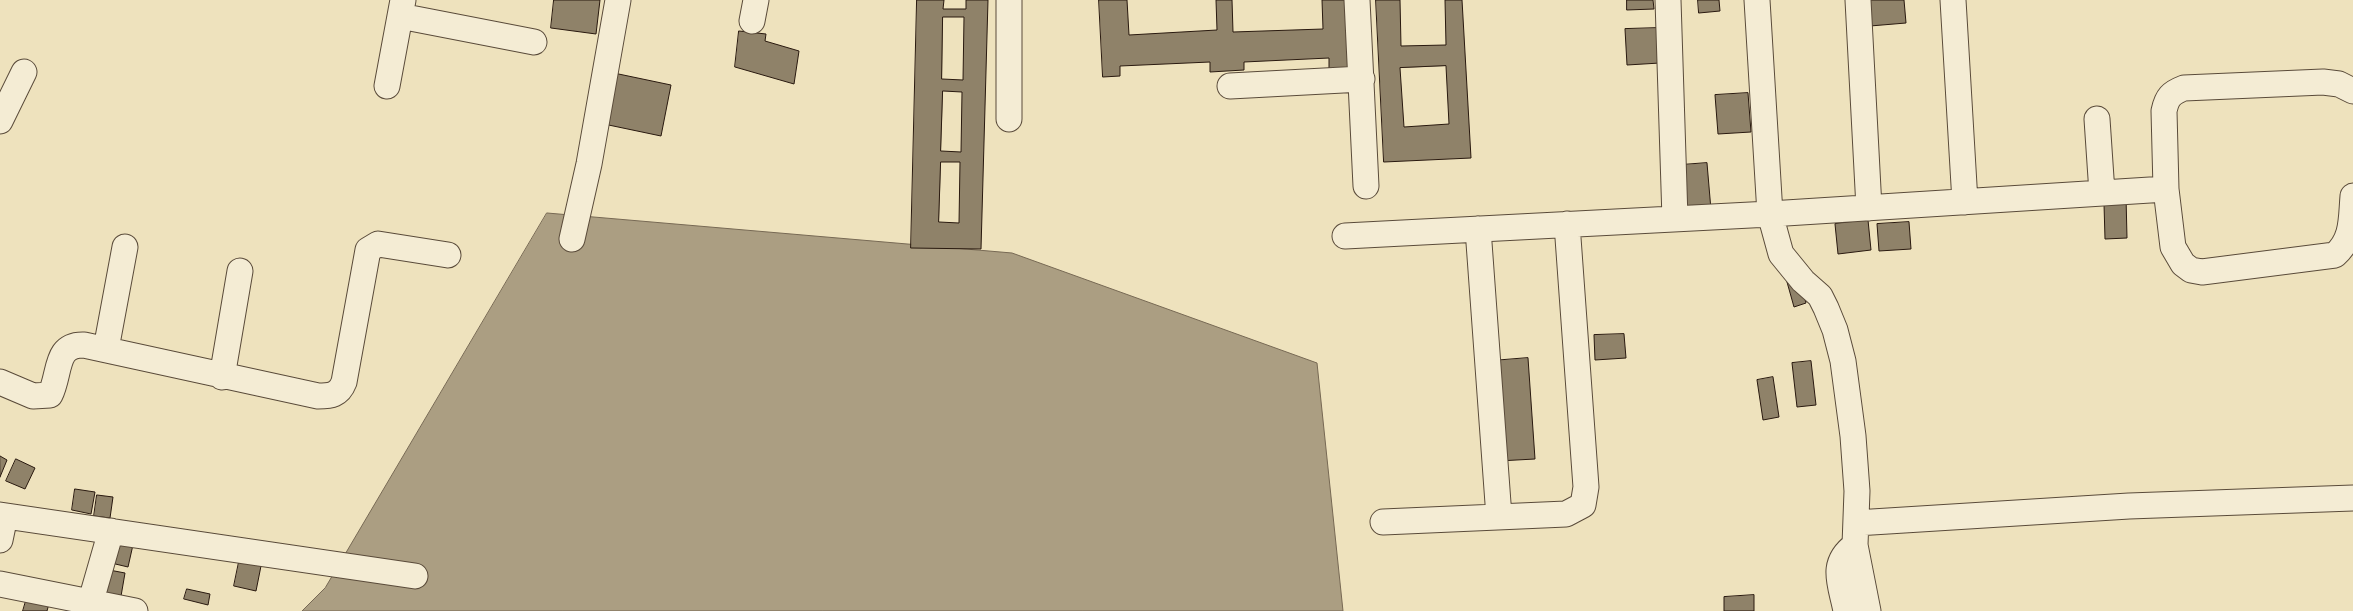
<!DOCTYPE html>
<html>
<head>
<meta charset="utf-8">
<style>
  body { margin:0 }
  canvas { display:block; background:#eee2bd }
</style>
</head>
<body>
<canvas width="2353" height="611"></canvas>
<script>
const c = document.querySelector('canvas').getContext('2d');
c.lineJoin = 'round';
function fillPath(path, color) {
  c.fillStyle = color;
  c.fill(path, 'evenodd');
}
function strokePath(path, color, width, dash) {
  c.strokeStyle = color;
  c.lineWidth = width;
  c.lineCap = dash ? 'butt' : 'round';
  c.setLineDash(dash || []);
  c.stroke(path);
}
const water = new Path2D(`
  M547,213L1012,253L1317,363L1343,611H302L325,588Z`);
fillPath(water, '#ab9e82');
strokePath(water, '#776954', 1);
const building = new Path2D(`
  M554,0H600L596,34L551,28Z
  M917,0H944L943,9H966V0H988L981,249L911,248ZM943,17H964L963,80L942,79ZM943,91L962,92L961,152L941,151ZM941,162H960L959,223L939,222Z
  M1099,0H1127L1129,35L1217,30L1216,0H1232L1233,32L1323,29L1322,0H1352L1356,70L1329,71V58L1244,62V70L1210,72V62L1120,66V76L1103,77Z
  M1376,0H1400L1401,46L1446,45L1445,0H1462L1471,158L1384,162ZM1446,66L1449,124L1404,127L1400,68Z
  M1627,0H1653L1654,9L1627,10Z
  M1698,0H1719L1720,11L1699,13Z
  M1868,0H1904L1906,23L1870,26Z
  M1658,28L1660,63L1627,65L1625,29Z
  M739,31L766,34L765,41L799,51L794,84L735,67Z
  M609,72L671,85L661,136L599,123Z
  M1748,93L1751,132L1718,134L1715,95Z
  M1707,163L1711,210L1685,213L1681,165Z
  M2126,196L2127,238L2105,239L2104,204Z
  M1868,220L1871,250L1838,254L1835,224Z
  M1909,222L1911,249L1879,251L1877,224Z
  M1799,278L1806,303L1794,307L1787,282Z
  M1624,334L1626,358L1595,360L1594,335Z
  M1528,358L1535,459L1498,461L1491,361Z
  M1811,361L1816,405L1797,407L1792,363Z
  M1773,377L1779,417L1763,420L1757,380Z
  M0,456L7,460L0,477Z
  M16,459L35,468L25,489L6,481Z
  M75,489L95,492L91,514L72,510Z
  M97,495L113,497L110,518L94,516Z
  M114,532L135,536L128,567L107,562Z
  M240,557L262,561L256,591L234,586Z
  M104,569L125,573L120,602L99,598Z
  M187,589L210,594L208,605L184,599Z
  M28,594L50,600L47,611H23Z
  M1754,595V611H1724V597Z`);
fillPath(building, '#8f8269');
strokePath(building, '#29190f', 1);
const minor = new Path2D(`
  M1009,0V119
  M1357,0L1366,186
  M1668,0L1675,219
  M1757,0L1770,214L1781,254L1803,281L1820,296L1826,308L1835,330L1843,361L1853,436L1857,491L1855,545L1868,611
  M1858,0L1869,208
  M1953,0L1965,202
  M400,16L534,42
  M752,21L756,0
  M387,86L403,0
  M1230,86L1362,79
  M2353,91L2339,84L2323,82L2184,88C2171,93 2167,97 2164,111L2166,189L2173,247L2183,264L2191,270L2202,272L2335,255C2353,239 2351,219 2353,196
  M2097,119L2102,193
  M0,121L24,72
  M1478,229L1499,517
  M1345,236L1770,214L2166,189
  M572,239L589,164L618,0
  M106,349L125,247
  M222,377L240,271
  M0,382L33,396L50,395C61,373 54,344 84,345L318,396C331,396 339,395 344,382L368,250L378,244L448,255
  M0,515L415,576
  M1383,522L1566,514L1583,505L1586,487L1567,224
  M1856,523L2129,506L2353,498
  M0,540L5,516
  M0,584L135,611
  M88,611L111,531
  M1846,611C1841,584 1829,564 1855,545`);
strokePath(minor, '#5a4b3a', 27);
strokePath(minor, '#f4ecd4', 25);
</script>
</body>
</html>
